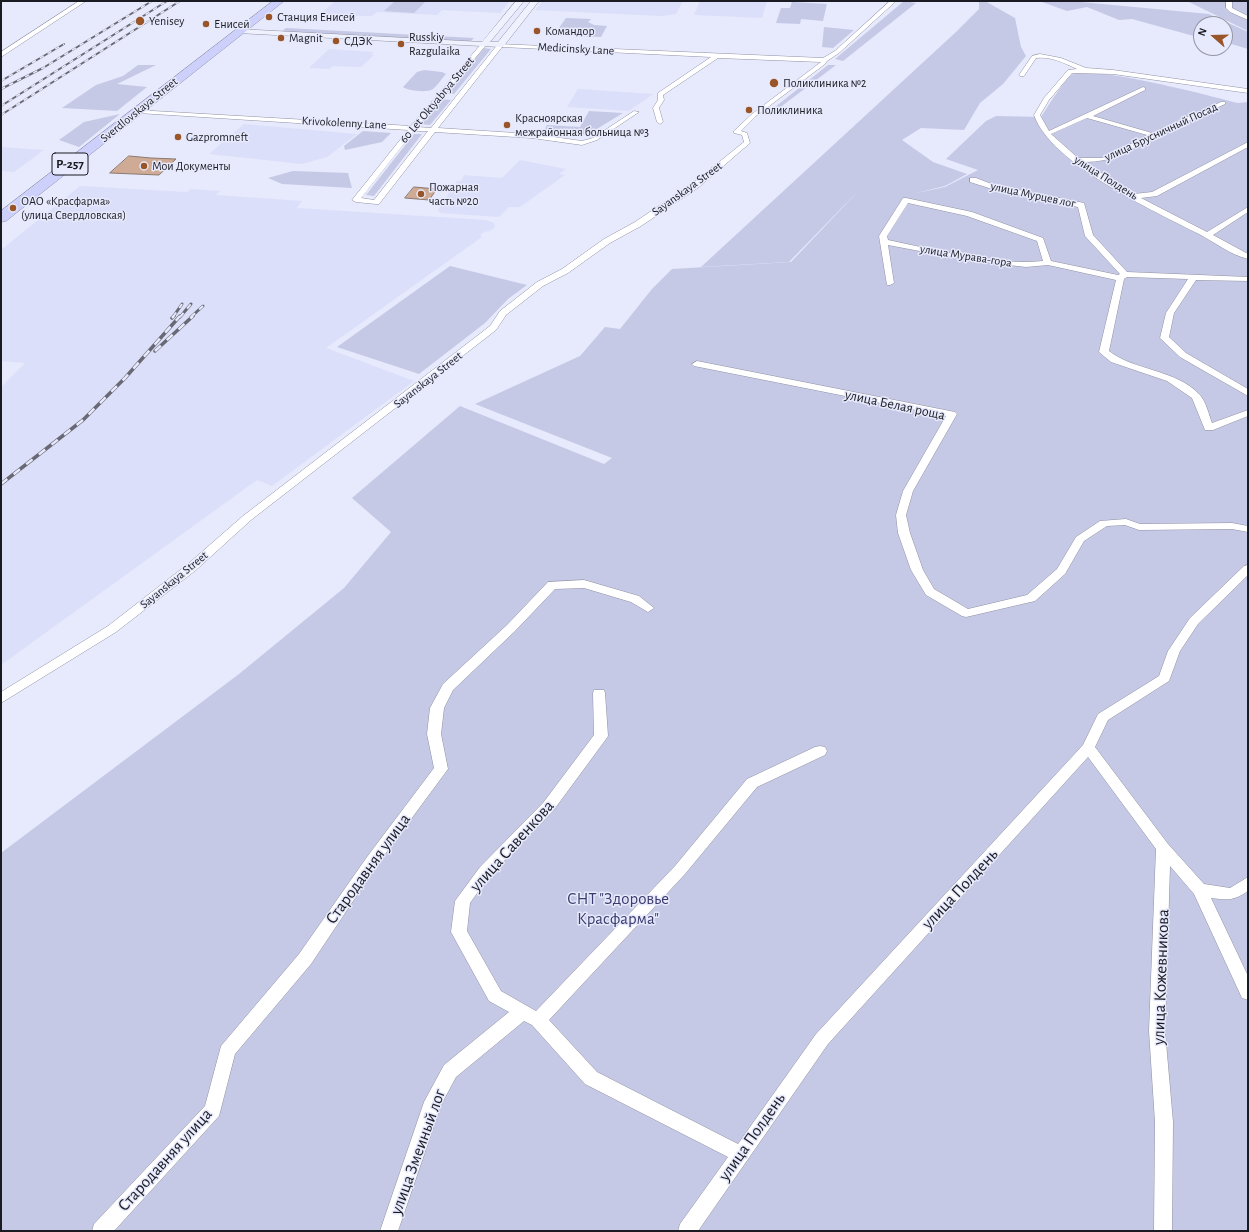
<!DOCTYPE html>
<html>
<head>
<meta charset="utf-8">
<style>
  body { margin:0 }
  #map { position:relative; width:1249px; height:1232px; overflow:hidden; background:#e7e9fc; font-family:"Alegreya Sans",sans-serif }
  canvas { display:block }
  .frame { position:absolute; inset:0; border:2px solid #1a1b22; pointer-events:none }
  .north { position:absolute; left:1193px; top:16px; width:40px; height:40px; box-sizing:border-box; background:#e7e9fc; border:1px solid #9597a5; border-radius:50%; rotate:290deg; font-size:11px; font-weight:700; line-height:16px; text-align:center; color:#1a1b22 }
  .north::after { content:''; display:block; margin:auto; width:14px; height:18px; background:#995528; clip-path:polygon(50% 0,100% 100%,50% 72%,0 100%) }
</style>
</head>
<body>
<div id="map">
<canvas width="1249" height="1232"></canvas>
<div class="frame"></div>
<div class="north">N</div>
</div>
<script>
const c = document.querySelector('canvas').getContext('2d');
c.lineJoin = 'round';
function fillPath(path, color) {
  c.fillStyle = color;
  c.fill(path, 'evenodd');
}
function strokePath(path, color, width, dash) {
  c.strokeStyle = color;
  c.lineWidth = width;
  c.lineCap = dash ? 'butt' : 'round';
  c.setLineDash(dash || []);
  c.stroke(path);
}
function label(font, color, halo, rows, align = 'center') {
  c.font = font + ' "Alegreya Sans",sans-serif';
  c.lineWidth = 3;
  c.setLineDash([]);
  c.textBaseline = 'middle';
  c.strokeStyle = halo;
  c.fillStyle = color;
  for (const [text, x, y, turn = 0] of rows) {
    c.save();
    c.translate(x, y);
    c.rotate((+turn || 0) * Math.PI / 180);
    c.textAlign = isNaN(turn) ? turn : align;
    if (halo) c.strokeText(text, 0, 0);
    c.fillText(text, 0, 0);
    c.restore();
  }
}
fillPath(new Path2D(`
  M335,1H510L500,13L442,10L437,15L377,12L372,16L319,15Z
  M542,1H683L676,14L662,16L535,10Z
  M700,1H767L762,18L694,15Z
  M329,49L374,52L371,54L374,55L361,67L333,66L329,69L309,68Z
  M578,89L653,94L629,111L567,107Z
  M244,124L357,134L327,157L302,164L209,154Z
  M1,147L44,150L14,172L1,171Z
  M520,160L566,169L559,174L565,175L520,207H509L499,217L441,213L438,210L457,181H461L464,175L502,178Z
  M80,186L187,192L191,189L220,191L216,195L302,201L297,208L486,220L494,223L495,227L490,231L484,232L480,235L482,237L326,348L414,381L272,486L257,480L1,665V387L25,363L1,361V250Z`), '#dcdff9');
fillPath(new Path2D(`
  M395,1H426L414,13L384,11Z
  M904,1L916,3L843,61L835,59Z
  M979,1H985L1015,18L1021,47L1026,56L1003,84L980,103L964,130L921,128L902,140L933,162L967,174L945,186L912,194L871,187L912,194L945,187L978,170L946,159L986,121L996,116L1041,117C1046,109 1066,78 1071,75C1091,64 1210,96 1238,103L1248,102V1231H1V853L239,674L344,588L391,532L352,498L460,406L604,464L612,458L475,404L580,356L605,327L620,329L652,289L672,269L791,262L864,185L789,262L701,267L956,32L979,9Z
  M1175,1H1248V31L1189,2Z
  M792,2L827,4L823,21L801,19L800,24L776,23L781,8H790Z
  M1042,2H1081L1209,14L1248,32V49L1225,42V24H1201V38L1132,19L1119,20L1087,7L1067,11Z
  M566,18L591,19L588,22L594,25L607,26L601,37L554,35Z
  M824,27L854,30L833,48L822,47Z
  M286,28L474,38L470,42L281,32Z
  M484,48L491,49L454,94H446Z
  M138,65H156L117,84L147,87L117,111L62,108L96,85L123,76Z
  M828,65H836L774,112L770,111Z
  M424,70L442,72L446,74C442,78 438,85 433,89C427,93 409,91 403,87L417,72Z
  M440,99L451,100L430,125L420,124Z
  M589,111L623,113L587,135L543,132L547,125L580,127Z
  M120,114L79,147L59,140L84,122Z
  M363,131L391,133L382,142L345,150L344,146Z
  M414,134H422L374,196L366,195Z
  M293,171L348,173L352,188L282,184L268,178Z
  M450,266L527,285L508,299L485,323L419,374L337,347Z`), '#c6c9e6');
const building = new Path2D(`
  M129,156L151,158L176,159L159,175L110,173Z
  M414,187L437,189L429,200L405,198Z`);
fillPath(building, '#cfaa95');
strokePath(building, '#8a796f', 1);
const street = new Path2D(`
  M79,1H86L1,57V52Z
  M890,1H896L839,53L827,61L825,64L756,116L741,131L747,133L750,143L699,187L641,226L610,243L568,273L543,286L506,315L496,330L251,520L196,570L116,632L1,703V692L108,626L188,564L243,516L490,326L500,311L537,282L562,269L604,239L635,222L693,183L744,142L742,135L734,133V131L752,114L821,62L718,58L663,95L664,100L659,108L663,122L660,124L657,122L653,108L658,100V93L711,57L502,47L438,128L532,134L582,141L593,138L634,111L639,112L597,140L582,145L532,138L435,132L379,204H376L356,202L352,200L408,130L138,113L136,112V110L411,126L482,43H486V45L418,127L431,128L498,44L823,58L835,51ZM414,131H428L374,200L361,198Z
  M1226,1H1232V8L1248,16V20L1230,12L1226,8Z
  M1040,54L1061,58L1086,68L1113,70L1248,89V93L1113,74L1072,73L1049,100L1040,115L1049,131L1143,87L1145,88V90L1093,116L1152,133L1221,102H1225V104C1202,115 1178,125 1155,137C1128,150 1115,162 1084,162L1134,194L1152,192L1248,142V147L1157,196L1141,198L1207,232L1248,207V212L1213,235L1248,254V259C1231,255 1214,242 1199,234C1154,211 1051,164 1034,115L1044,98L1068,70L1077,69C1064,63 1051,56 1036,58L1024,76H1020L1019,75L1032,56ZM1087,118L1147,135L1109,156L1101,158H1078L1051,134Z
  M970,178H976L994,185L1084,203L1093,235L1127,272L1248,277V281L1196,280L1174,313L1169,337L1186,353L1248,389V396L1180,357L1160,338L1166,313L1188,279L1127,277L1124,279L1109,351C1134,371 1176,369 1200,395C1206,402 1209,415 1212,423L1248,410V416L1213,430H1205L1192,398L1167,381L1111,362L1099,352L1116,280L1048,265L1026,267L967,260L888,245L894,283L890,285H887L879,236L903,198H906L972,212L1043,238L1051,261L1118,275L1120,274L1085,236L1078,207L992,189L970,182ZM908,203L967,216L1037,241L1043,261C993,266 937,250 888,240L887,236Z
  M697,361L955,412L957,414L913,491L906,515L910,533L923,570L934,589L968,609L1027,595L1057,569L1076,537L1100,521L1126,519L1140,524L1232,523L1248,526V532L1232,529L1139,530L1125,525L1107,526L1084,541L1065,574L1035,601L966,617L962,616L926,595L911,570L898,533L896,515L903,491L946,416L694,366L692,364Z
  M1248,565V575L1198,624L1180,651L1169,681L1108,720L1095,747L1168,844L1204,884L1230,888L1248,877V891C1233,901 1229,900 1211,898L1248,976V1000L1242,998L1194,894L1170,866L1165,1031L1173,1122L1172,1231H1154L1155,1122L1149,1031L1156,849L1088,757L828,1044L698,1231H678L680,1224L728,1157L585,1084L532,1025L524,1021L456,1077L441,1105L398,1231H380L424,1102L444,1065L509,1012L489,1001L451,932L455,901L480,867L543,803L594,735L593,693L594,690H604L605,693L608,736L606,739L553,811L490,875L470,903L467,931L501,991L536,1011L675,866L747,779L815,747L820,746L825,747L827,751L825,755L757,787L685,874L549,1020L597,1072L738,1144L816,1034L1083,745L1098,714L1159,676L1168,651L1190,618L1244,566Z
  M584,580L639,596L654,608L648,612L631,602L584,588L555,589L515,631L453,690L444,708L441,734L448,769L377,865L311,964L235,1054L219,1116L114,1231H92L94,1224L205,1106L221,1046L299,954L367,857L434,768L427,734L430,708L443,684L507,625L548,582Z`);
const secondary = new Path2D(`
  M516,1H524L490,42H498L531,1H539L503,47H500L238,33L234,31L238,29L482,42Z`);
const highway = new Path2D(`
  M273,1H284L6,221L1,222V211Z`);
strokePath(street, '#9092a3', 1);
strokePath(secondary, '#9092a3', 1);
strokePath(highway, '#8e91ae', 1);
fillPath(street, '#fff');
fillPath(secondary, '#f0f1fe');
fillPath(highway, '#ccd0fa');
const railFar2 = new Path2D(`
  M1,81L64,44
  M1,89L43,68L152,1
  M1,106L167,1
  M1,115L180,1`);
const railFar1 = new Path2D(`
  M173,317L182,304
  M180,317L191,304
  M191,317L203,306`);
const rail = new Path2D(`
  M172,318L174,316
  M155,351L193,316
  M1,484L83,420L125,378L180,316`);
strokePath(railFar2, '#686974', 2);
strokePath(railFar1, '#686974', 3);
strokePath(rail, '#686974', 3.5);
strokePath(railFar2, '#e7e9fc', 1.5, [4.5]);
strokePath(railFar1, '#e7e9fc', 2, [5.5]);
strokePath(rail, '#e7e9fc', 2.5, [8]);
for (const [x, y, r, color] of [
  [269,17,4,"#995528"],
  [140,21,5,"#995528"],
  [206,24,4,"#995528"],
  [537,31,4,"#995528"],
  [281,38,4,"#995528"],
  [336,41,4,"#995528"],
  [401,44,4,"#995528"],
  [774,83,5,"#995528"],
  [749,110,4,"#995528"],
  [507,125,4,"#995528"],
  [178,137,4,"#995528"],
  [144,166,4,"#995528"],
  [421,194,4,"#995528"],
  [13,208,4,"#995528"]
]) {
  const dot = new Path2D();
  dot.arc(x, y, r, 0, 2 * Math.PI);
  c.fillStyle = color;
  c.fill(dot);
  strokePath(dot, '#e7e9fc', 1.5);
}
label('12px', '#1a1b22', '#e7e9fc', [
  ["Станция Енисей",277,17],
  ["Yenisey",149,21],
  ["Енисей",214,24],
  ["Командор",545,31],
  ["Russkiy",409,37],
  ["Razgulaika",409,51],
  ["Magnit",289,38],
  ["СДЭК",344,41],
  ["Поликлиника №2",783,83],
  ["Поликлиника",757,110],
  ["Красноярская",515,118],
  ["межрайонная больница №3",515,132],
  ["Gazpromneft",186,137],
  ["Мои Документы",152,166],
  ["Пожарная",429,187],
  ["часть №20",429,201],
  ["ОАО «Красфарма»",21,201],
  ["(улица Свердловская)",21,215]
], 'left');
label('12px', '#1a1b22', '#e7e9fc', [
  ["Medicinsky Lane",576,49,3],
  ["60 Let Oktyabrya Street",437,100,-50],
  ["Sverdlovskaya Street",139,110,-39],
  ["Krivokolenny Lane",344,123,3],
  ["улица Брусничный Посад",1161,132,-25],
  ["улица Полдень",1106,178,32],
  ["Sayanskaya Street",687,189,-36],
  ["улица Мурцев лог",1033,195,12],
  ["улица Мурава-гора",966,256,9],
  ["Sayanskaya Street",428,380,-38],
  ["Sayanskaya Street",174,580,-39]
]);
for (const [x, y, w] of [
  [70,164,36]
]) {
  const box = new Path2D();
  box.roundRect(x - w / 2, y - 11, w, 22, 3);
  c.fillStyle = '#e7e9fc';
  c.fill(box);
  strokePath(box, '#1a1b22', 1);
}
label('bold 13px', '#1a1b22', null, [
  ["Р-257",70,164]
]);
label('14px', '#1a1b22', '#e7e9fc', [
  ["улица Белая роща",895,405,12]
]);
label('17px', '#1a1b22', '#e7e9fc', [
  ["улица Савенкова",512,846,-48],
  ["Стародавняя улица",368,869,-54],
  ["улица Полдень",960,889,-47],
  ["улица Кожевникова",1161,977,-88],
  ["улица Полдень",752,1137,-55],
  ["улица Змеиный лог",418,1152,-70],
  ["Стародавняя улица",165,1160,-48]
]);
label('17px', '#3b3c6d', '#e7e9fc', [
  ["СНТ \"Здоровье",618,899],
  ["Красфарма\"",618,919]
]);
</script>
</body>
</html>
